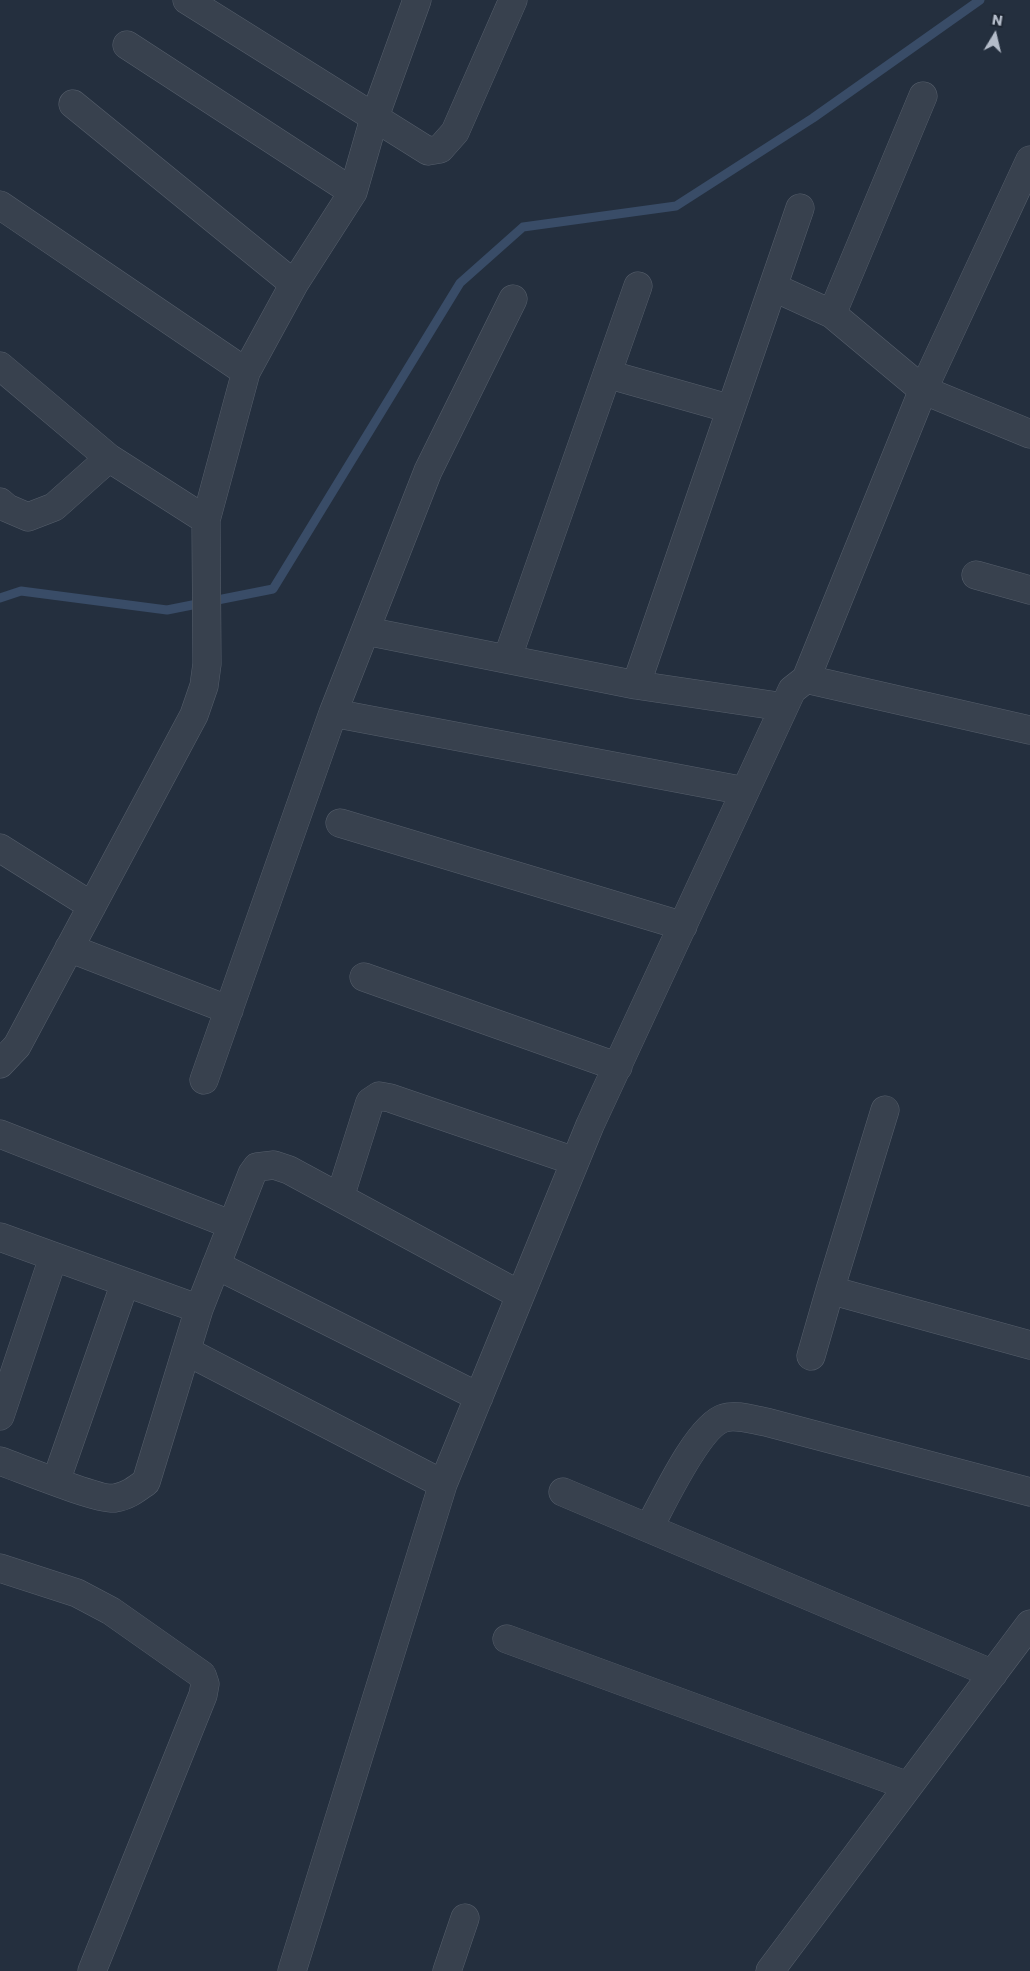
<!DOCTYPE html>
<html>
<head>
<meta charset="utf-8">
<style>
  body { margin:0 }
  #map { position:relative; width:1030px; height:1971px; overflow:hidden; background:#242f3e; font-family:Poppins,sans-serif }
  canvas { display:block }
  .north { position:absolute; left:970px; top:10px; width:50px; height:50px; -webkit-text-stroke:4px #1d2633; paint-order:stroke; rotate:9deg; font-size:14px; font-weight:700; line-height:20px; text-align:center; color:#b4bcc9 }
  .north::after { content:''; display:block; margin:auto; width:18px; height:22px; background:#b4bcc9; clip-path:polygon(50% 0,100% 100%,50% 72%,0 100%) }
</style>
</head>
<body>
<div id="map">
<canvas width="1030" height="1971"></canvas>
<div class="north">N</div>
</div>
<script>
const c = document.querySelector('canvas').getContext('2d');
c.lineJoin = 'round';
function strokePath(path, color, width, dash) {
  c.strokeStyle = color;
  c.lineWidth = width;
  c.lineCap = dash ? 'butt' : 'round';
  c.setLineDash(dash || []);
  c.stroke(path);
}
strokePath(new Path2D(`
  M0,598L21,591L167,610L273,589L460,283L523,227L676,206L813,118L980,0`), '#394c67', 9);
const minor = new Path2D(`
  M187,0L428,151L440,149L455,132L513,0
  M127,45L353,192
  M73,104L294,284
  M0,205L246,372
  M773,287L832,314L923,390L1030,434
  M832,314L923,96
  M0,366L109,458L206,520
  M607,374L731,409
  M0,502L7,508L28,517L54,507L109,458
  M976,575L1030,590
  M366,631L636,685L784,707
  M507,659L638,286
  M806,679L923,390L1030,160
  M636,685L800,208
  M333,713L745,791
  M340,823L683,926
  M0,848L92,906
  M69,948L229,1010
  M364,977L618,1067
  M0,1064L17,1046L194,715L204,686L207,664L206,520L246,372L294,284L353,192L374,119L417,0
  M204,1080L333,713L428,471L513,299
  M885,1110L830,1290L1030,1345
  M0,1134L232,1225
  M340,1197L370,1102L379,1096L390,1098L574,1161
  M0,1237L199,1309
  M216,1265L479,1397
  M186,1351L443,1484
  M811,1356L830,1290
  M0,1416L53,1258
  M0,1461C20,1468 100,1501 115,1498C128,1496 136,1489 146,1482L199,1309L252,1174L257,1167L274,1165L289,1170L520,1295
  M56,1481L125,1283
  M563,1492L993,1674
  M649,1528C663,1502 698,1426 724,1418C736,1414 754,1420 766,1422L1030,1492
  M0,1568L77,1593L111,1611L202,1675L205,1684L203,1695L92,1971
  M507,1639L908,1786
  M292,1971L443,1484L590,1125L792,690L806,679L1030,730
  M447,1971L465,1918
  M770,1971L1030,1624`);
strokePath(minor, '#565f6c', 29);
strokePath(minor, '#38414e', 28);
</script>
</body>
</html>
